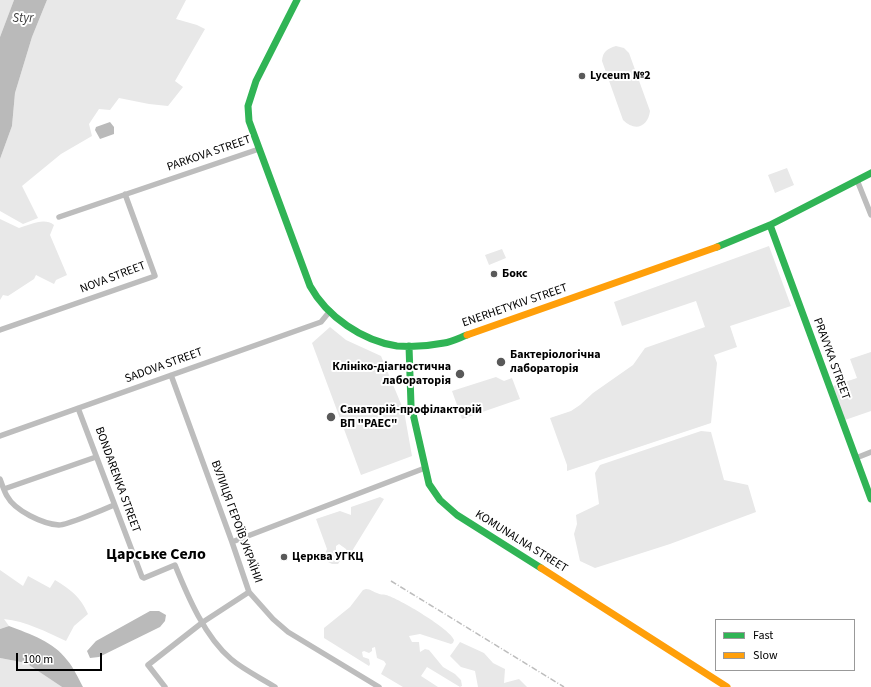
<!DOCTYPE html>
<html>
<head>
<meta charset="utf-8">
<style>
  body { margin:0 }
  #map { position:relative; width:871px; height:687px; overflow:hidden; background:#fff; font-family:"Source Sans 3",sans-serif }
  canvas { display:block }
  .legend { position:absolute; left:715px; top:619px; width:140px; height:52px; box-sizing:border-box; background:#fff; border:1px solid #999; margin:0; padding:5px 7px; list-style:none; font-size:12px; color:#000 }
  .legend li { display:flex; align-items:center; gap:8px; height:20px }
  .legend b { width:20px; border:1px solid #999 }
  .scale { position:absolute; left:16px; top:653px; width:86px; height:18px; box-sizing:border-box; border:2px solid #000; border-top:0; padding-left:5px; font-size:12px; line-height:14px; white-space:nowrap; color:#000; -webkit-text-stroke:3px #fff; paint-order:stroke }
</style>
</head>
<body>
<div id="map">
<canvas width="871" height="687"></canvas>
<ul class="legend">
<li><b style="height:5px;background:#30b455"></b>Fast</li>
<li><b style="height:5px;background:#ff9f0a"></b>Slow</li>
</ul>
<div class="scale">100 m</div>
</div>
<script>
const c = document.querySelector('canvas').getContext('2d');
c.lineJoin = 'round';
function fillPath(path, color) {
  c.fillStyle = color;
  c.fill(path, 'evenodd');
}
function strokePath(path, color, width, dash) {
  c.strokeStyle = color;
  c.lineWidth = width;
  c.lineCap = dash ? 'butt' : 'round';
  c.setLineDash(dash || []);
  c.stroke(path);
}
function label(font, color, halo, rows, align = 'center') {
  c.font = font + ' "Source Sans 3",sans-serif';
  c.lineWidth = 4;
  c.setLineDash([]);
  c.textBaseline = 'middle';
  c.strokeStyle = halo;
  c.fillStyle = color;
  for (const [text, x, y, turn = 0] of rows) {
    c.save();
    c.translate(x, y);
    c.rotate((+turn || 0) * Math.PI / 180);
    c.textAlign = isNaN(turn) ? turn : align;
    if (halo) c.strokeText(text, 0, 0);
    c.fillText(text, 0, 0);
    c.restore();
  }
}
fillPath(new Path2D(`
  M0,0H14L0,37Z
  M47,0H186L176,19L197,25L205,29L175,81L183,87L168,106L149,104L119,98L110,110L99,109L89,124L92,136L61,154L22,186L38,218L23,224L0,211V159L12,126L15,93L32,37Z
  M616,46L624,48L629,53L650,111C648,127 635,132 623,120L602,61C603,51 607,49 616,46Z
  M787,168L794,185L775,193L768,175Z
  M0,219L19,228C30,225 44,217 54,225L50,235L67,275L56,280L54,284L36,275L34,279L8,296L3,295L0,300Z
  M769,246L791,306L730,326L737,347L714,355L717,363L711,423L567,471V465L550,418L571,411L580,405L593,393L633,365L645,348L705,327L696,301L622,326L614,302Z
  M502,249L506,258L489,265L485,255Z
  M330,327L346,340L381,356L404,411L412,456L361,475L312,343Z
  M871,352V411L845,420L833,386L857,378L850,359Z
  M496,377L504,381L512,378L520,399L462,419L452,391Z
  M701,431L711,432L724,480L748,485L756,512L670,544L595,568L580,561L574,534L577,524L576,515L599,504L595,473L600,465Z
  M380,497L384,499L349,556L346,549L339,544L336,546V550L340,561L338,564H332L328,562L325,555L327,549L316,519L340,511L351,515V507Z
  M0,570L23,586L28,576L50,588L55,580C71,590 80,596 88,614L74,626L66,641C46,632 26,621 4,619L9,626L0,629Z
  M366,589C371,589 373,592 377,593C380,595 383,594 386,595C398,598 452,630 454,640L453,643L451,644L420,634L409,636L412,642H419L420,652L425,649L429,650L443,667L455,674L461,680L462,686L460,687L427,667L421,676L438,687H403L381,674L386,664L384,661L377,658L375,647L372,648V651L369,653L364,651L362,652L363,657L369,659L370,664L369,666L324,638V628L350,607L363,590Z
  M460,642L484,653L493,663L505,669L504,683L519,679L527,687H478L475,671L461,667L450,656Z
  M0,658L26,663L62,687H0Z`), '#e8e8e8');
fillPath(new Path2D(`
  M14,0H47L32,37L15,93L12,126L0,159V37Z
  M110,122L114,127V134L100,139L95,130L96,127Z
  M150,611H159L166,615L165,621L160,627L99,657L90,658L87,651L96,641Z
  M9,626C30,634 54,642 67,660C74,668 78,678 83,687H62L26,663L0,658V629Z`), '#bababa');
strokePath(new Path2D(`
  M857,180L871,215
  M59,217L259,149
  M0,330L155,276L125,194
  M171,375L232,542L249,592L273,619L288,632L379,687
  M78,408L142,577L144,578L175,565C188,597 205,637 231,659C244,670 261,678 275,687
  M0,436L321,322L330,311
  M856,458L871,452
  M0,479C2,484 4,491 7,496C15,511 43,524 59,525C67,525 105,509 114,505
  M4,489L96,457
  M232,542L425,468
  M165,687L148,665L203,622L249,592`), '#bdbdbd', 5.5);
strokePath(new Path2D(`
  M297,0L256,81L248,106L249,121L310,286C327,317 363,341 397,346C412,347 429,346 444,343C451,342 459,338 467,335
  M770,225L871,499
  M717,247L770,225L871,173
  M409,346L411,405L429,484L440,500L457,515L541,568`), '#30b455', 7);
strokePath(new Path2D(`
  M467,335L717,247
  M541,568L727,687`), '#ff9f0a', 7);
strokePath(new Path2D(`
  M391,581L564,687`), '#bdbdbd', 1.5, [6, 2, 1, 2]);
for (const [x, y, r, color] of [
  [582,76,4,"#595959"],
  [494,274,4,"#595959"],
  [501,362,5,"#595959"],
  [460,374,5,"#595959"],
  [331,417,5,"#595959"],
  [284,557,4,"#595959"]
]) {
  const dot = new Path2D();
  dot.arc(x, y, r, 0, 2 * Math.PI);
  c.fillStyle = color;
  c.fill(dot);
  strokePath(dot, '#fff', 1.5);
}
label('bold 12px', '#000', '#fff', [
  ["Lyceum №2",590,76],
  ["Бокс",502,274],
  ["Бактеріологічна",510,355],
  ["лабораторія",510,369],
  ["Клініко-діагностична",451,367,"right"],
  ["лабораторія",451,381,"right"],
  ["Санаторій-профілакторій",340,410],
  ["ВП \"РАЕС\"",340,424],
  ["Церква УГКЦ",292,557]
], 'left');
label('12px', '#000', '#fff', [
  ["PARKOVA STREET",209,154,-19],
  ["NOVA STREET",113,278,-21],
  ["ENERHETYKIV STREET",515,306,-19],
  ["PRAVYKA STREET",831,359,70],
  ["SADOVA STREET",164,366,-20],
  ["BONDARENKA STREET",117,480,70],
  ["ВУЛИЦЯ ГЕРОЇВ УКРАЇНИ",236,522,70],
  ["KOMUNALNA STREET",521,542,32]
]);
label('italic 13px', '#3e3e3e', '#fff', [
  ["Styr",23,19]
]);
label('bold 16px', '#000', '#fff', [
  ["Царське Село",156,555]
]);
</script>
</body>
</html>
